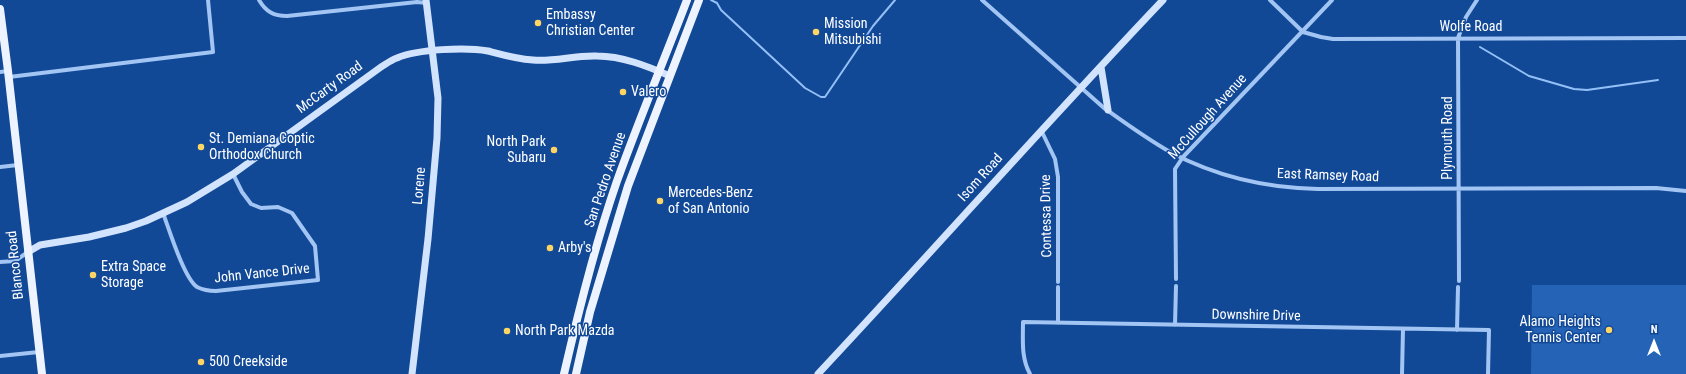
<!DOCTYPE html>
<html>
<head>
<meta charset="utf-8">
<style>
  body { margin:0 }
  #map { position:relative; width:1686px; height:374px; overflow:hidden; background:#124997; font-family:"Roboto Condensed",sans-serif }
  canvas { display:block }
  .north { position:absolute; left:1634px; top:322px; width:40px; height:40px; -webkit-text-stroke:3px #124997; paint-order:stroke; rotate:0deg; font-size:11px; font-weight:700; line-height:16px; text-align:center; color:#fff }
  .north::after { content:''; display:block; margin:auto; width:14px; height:18px; background:#fff; clip-path:polygon(50% 0,100% 100%,50% 72%,0 100%) }
</style>
</head>
<body>
<div id="map">
<canvas width="1686" height="374"></canvas>
<div class="north">N</div>
</div>
<script>
const c = document.querySelector('canvas').getContext('2d');
c.lineJoin = 'round';
function fillPath(path, color) {
  c.fillStyle = color;
  c.fill(path, 'evenodd');
}
function strokePath(path, color, width, dash) {
  c.strokeStyle = color;
  c.lineWidth = width;
  c.lineCap = dash ? 'butt' : 'round';
  c.setLineDash(dash || []);
  c.stroke(path);
}
function label(font, color, halo, rows, align = 'center') {
  c.font = font + ' "Roboto Condensed",sans-serif';
  c.lineWidth = 3;
  c.setLineDash([]);
  c.textBaseline = 'middle';
  c.strokeStyle = halo;
  c.fillStyle = color;
  for (const [text, x, y, turn = 0] of rows) {
    c.save();
    c.translate(x, y);
    c.rotate((+turn || 0) * Math.PI / 180);
    c.textAlign = isNaN(turn) ? turn : align;
    if (halo) c.strokeText(text, 0, 0);
    c.fillText(text, 0, 0);
    c.restore();
  }
}
fillPath(new Path2D(`
  M1532,285H1686V374H1531Z`), '#2463b6');
strokePath(new Path2D(`
  M711,0L717,3L721,10L805,88L821,97H825L873,26L895,0
  M1480,47L1529,76L1574,89L1587,90L1658,80`), '#94c0f7', 2);
strokePath(new Path2D(`
  M259,0C266,12 274,16 287,16L417,2L427,3
  M982,0L1104,108C1125,123 1147,139 1170,152C1215,176 1267,188 1318,189L1656,188L1686,191
  M1270,0L1303,32L1321,37L1333,39L1686,38
  M0,72L8,71
  M9,77L213,52L208,0
  M1041,130L1055,159L1058,177V282
  M0,167L18,165
  M163,213C169,229 184,278 197,287C203,290 210,291 216,291L318,280L315,246L292,213L278,207L261,208L251,204L242,192L233,174
  M0,262L15,261L28,252
  M1176,279L1175,169L1183,157L1332,0
  M1459,281L1458,38L1466,17L1477,0
  M1058,323V287
  M1175,325L1176,286
  M1457,330L1458,287
  M0,356L39,352
  M1030,374C1021,358 1023,340 1023,322L1489,330L1488,374
  M1402,374L1403,329`), '#a2c5f3', 4);
strokePath(new Path2D(`
  M1101,67L1108,110
  M28,252L40,245L89,237L126,228L146,221L187,202L233,174L381,67C386,64 391,60 397,58C418,49 466,47 488,51C503,55 517,59 533,60C554,62 575,55 597,56C622,56 647,66 670,76
  M412,374L428,239L437,138L438,98L426,0
  M818,374C934,250 1046,123 1163,0`), '#d2e3fd', 7);
strokePath(new Path2D(`
  M0,9L8,71L42,374
  M564,374C579,309 595,244 617,181C639,120 664,60 687,0
  M576,374L590,312L628,186L699,0`), '#eef4ff', 8);
for (const [x, y, r, color] of [
  [538,23,4,"#ffd564"],
  [816,32,4,"#ffd564"],
  [623,92,4,"#ffd564"],
  [201,147,4,"#ffd564"],
  [554,150,4,"#ffd564"],
  [660,201,4,"#ffd564"],
  [550,248,4,"#ffd564"],
  [93,275,4,"#ffd564"],
  [1609,330,4,"#ffd564"],
  [507,331,4,"#ffd564"],
  [201,362,4,"#ffd564"]
]) {
  const dot = new Path2D();
  dot.arc(x, y, r, 0, 2 * Math.PI);
  c.fillStyle = color;
  c.fill(dot);
  strokePath(dot, '#124997', 1.5);
}
label('14px', '#fff', '#124997', [
  ["Embassy",546,15],
  ["Christian Center",546,31],
  ["Mission",824,24],
  ["Mitsubishi",824,40],
  ["Valero",631,92],
  ["St. Demiana Coptic",209,139],
  ["Orthodox Church",209,155],
  ["North Park",546,142,"right"],
  ["Subaru",546,158,"right"],
  ["Mercedes-Benz",668,193],
  ["of San Antonio",668,209],
  ["Arby's",558,248],
  ["Extra Space",101,267],
  ["Storage",101,283],
  ["Alamo Heights",1601,322,"right"],
  ["Tennis Center",1601,338,"right"],
  ["North Park Mazda",515,331],
  ["500 Creekside",209,362]
], 'left');
label('14px', '#fff', '#124997', [
  ["Wolfe Road",1471,27],
  ["McCarty Road",330,88,-36],
  ["McCullough Avenue",1208,117,-48],
  ["Plymouth Road",1448,138,-90],
  ["East Ramsey Road",1328,176,2],
  ["Isom Road",981,178,-48],
  ["San Pedro Avenue",606,180,-71],
  ["Lorene",420,186,-85],
  ["Contessa Drive",1047,216,-91],
  ["Blanco Road",16,265,-96],
  ["John Vance Drive",262,274,-6],
  ["Downshire Drive",1256,316,1]
]);
</script>
</body>
</html>
